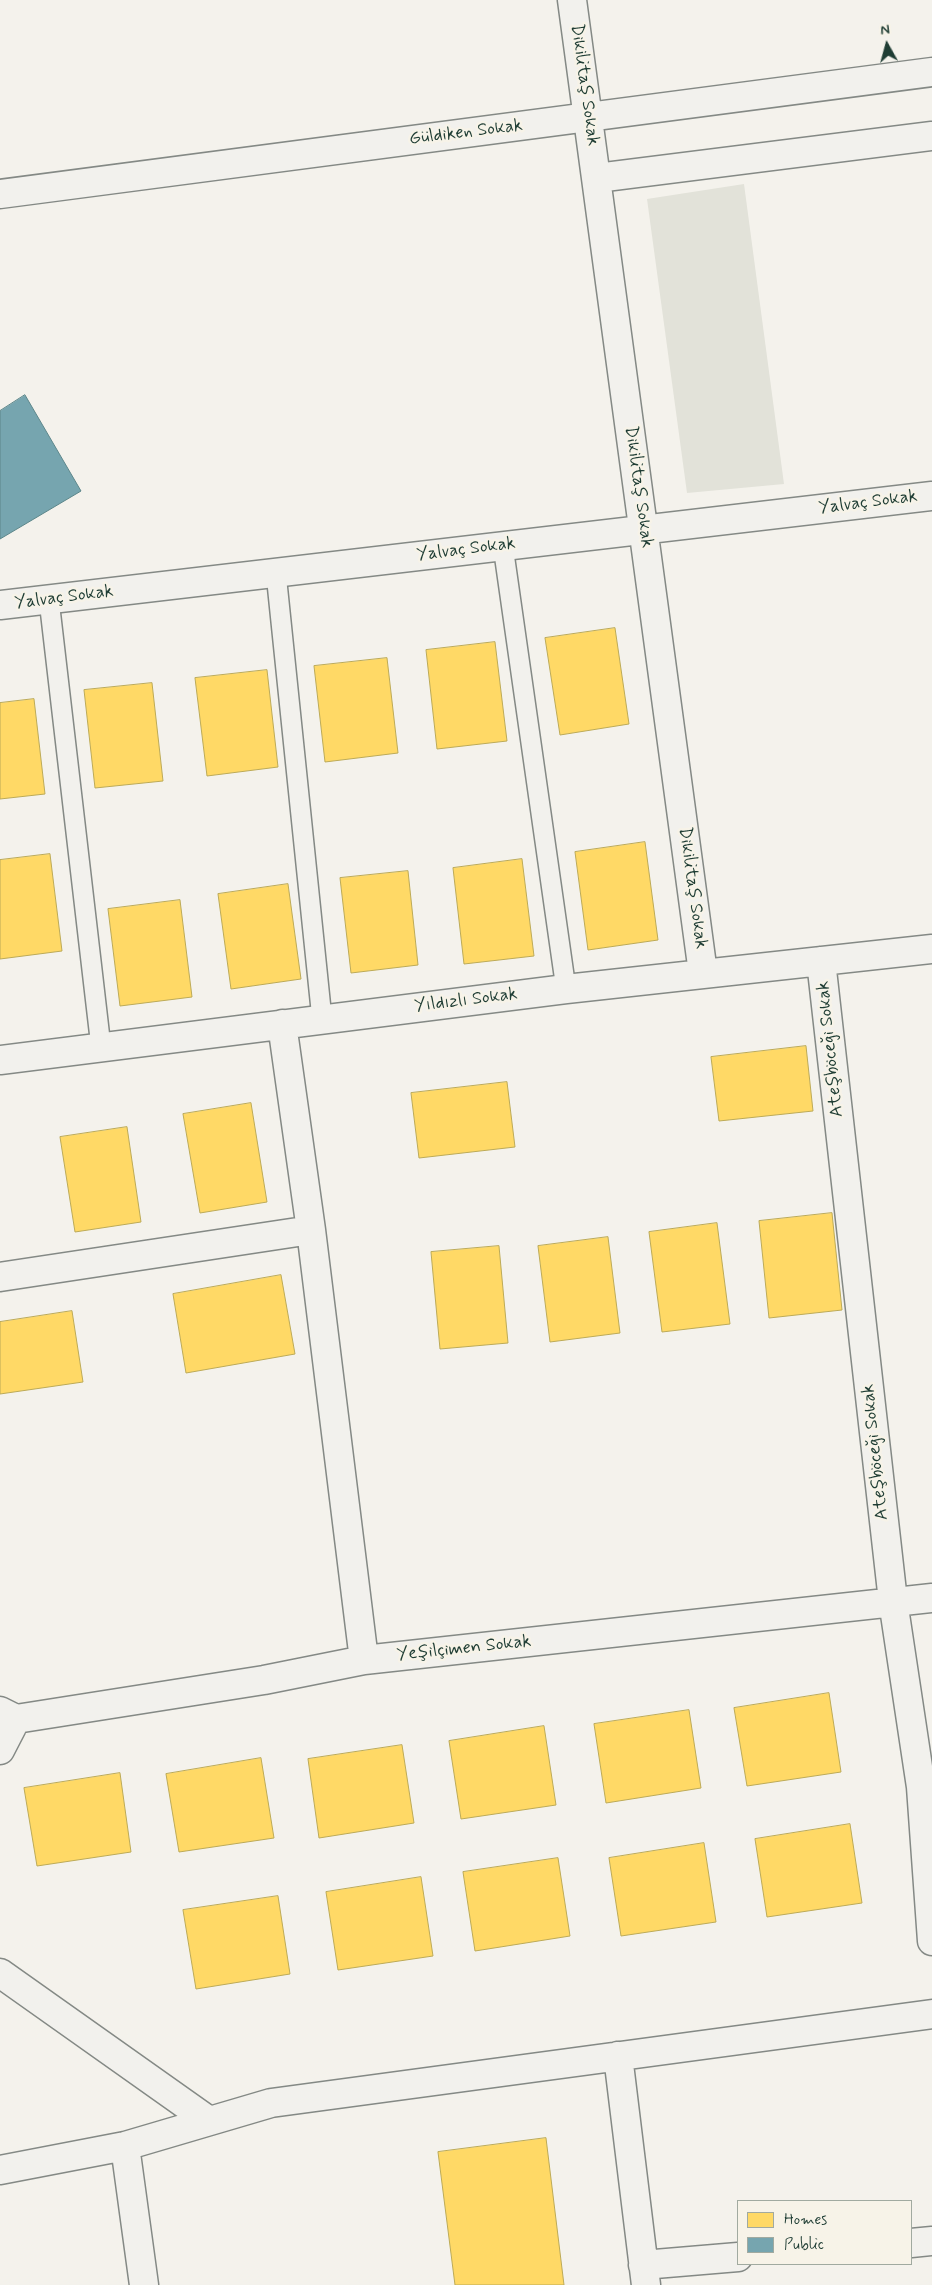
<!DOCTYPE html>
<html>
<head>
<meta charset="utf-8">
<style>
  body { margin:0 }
  #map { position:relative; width:932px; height:2285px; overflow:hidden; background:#f4f2ec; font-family:Mynerve,sans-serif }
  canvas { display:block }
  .legend { position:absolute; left:737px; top:2200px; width:175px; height:65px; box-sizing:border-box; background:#f7f3e8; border:1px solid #a1aaa0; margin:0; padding:6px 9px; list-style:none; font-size:15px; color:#1f3d34 }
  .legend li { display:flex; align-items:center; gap:10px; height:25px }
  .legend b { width:25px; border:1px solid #a1aaa0 }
  .north { position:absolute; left:862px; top:20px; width:50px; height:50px; -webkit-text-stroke:4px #f7f3e8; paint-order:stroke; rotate:353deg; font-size:14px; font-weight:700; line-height:20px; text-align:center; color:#1f3d34 }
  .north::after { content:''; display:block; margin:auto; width:18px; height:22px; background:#1f3d34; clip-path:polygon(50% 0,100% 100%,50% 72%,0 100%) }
</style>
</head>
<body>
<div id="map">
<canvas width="932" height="2285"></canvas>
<ul class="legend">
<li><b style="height:14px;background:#ffd966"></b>Homes</li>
<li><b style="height:14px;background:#76a5af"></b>Public</li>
</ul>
<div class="north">N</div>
</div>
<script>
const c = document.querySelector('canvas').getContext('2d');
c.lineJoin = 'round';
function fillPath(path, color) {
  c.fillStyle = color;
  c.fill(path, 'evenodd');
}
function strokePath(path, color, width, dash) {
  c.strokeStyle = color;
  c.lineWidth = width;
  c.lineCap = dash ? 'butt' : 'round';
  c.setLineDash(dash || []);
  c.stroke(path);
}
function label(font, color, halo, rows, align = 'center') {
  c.font = font + ' Mynerve,sans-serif';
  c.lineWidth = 5;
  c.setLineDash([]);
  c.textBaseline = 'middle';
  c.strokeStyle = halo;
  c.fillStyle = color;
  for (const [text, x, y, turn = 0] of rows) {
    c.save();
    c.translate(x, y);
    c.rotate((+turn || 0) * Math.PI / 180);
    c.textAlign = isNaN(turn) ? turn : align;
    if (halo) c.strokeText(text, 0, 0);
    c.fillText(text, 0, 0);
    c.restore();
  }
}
fillPath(new Path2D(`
  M744,184L784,484L687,493L647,199Z`), '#e2e2d9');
const homes = new Path2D(`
  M615,628L629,724L560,735L545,638Z
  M495,642L507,741L437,749L426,650Z
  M387,658L398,753L325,762L314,666Z
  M267,670L278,767L207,776L195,678Z
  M152,683L163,781L95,788L84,690Z
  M34,699L45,794L0,799V703Z
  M645,842L658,940L588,950L575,852Z
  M50,854L62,951L0,959V860Z
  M522,859L534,956L464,964L453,868Z
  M408,871L418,965L351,973L340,878Z
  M288,884L301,979L231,989L218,894Z
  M180,900L192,997L120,1006L108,909Z
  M806,1046L813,1111L719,1121L711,1057Z
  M507,1082L515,1147L419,1158L411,1093Z
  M251,1103L267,1202L200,1213L183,1114Z
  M127,1127L141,1222L75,1232L60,1137Z
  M832,1213L842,1310L769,1318L759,1221Z
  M717,1223L730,1324L662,1332L649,1232Z
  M608,1237L620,1333L550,1342L538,1246Z
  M499,1246L508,1343L440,1349L431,1252Z
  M281,1275L295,1354L186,1373L173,1294Z
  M72,1311L83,1382L0,1394V1322Z
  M829,1693L841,1772L747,1786L734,1708Z
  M689,1710L701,1788L606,1803L594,1724Z
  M544,1726L556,1805L461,1819L449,1741Z
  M402,1745L414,1823L319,1838L308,1759Z
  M261,1758L274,1838L179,1852L166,1774Z
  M120,1773L131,1852L37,1866L24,1788Z
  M850,1824L862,1903L767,1917L755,1839Z
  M704,1843L716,1922L621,1936L609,1858Z
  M558,1858L570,1936L475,1951L463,1872Z
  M421,1877L433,1956L338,1970L326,1892Z
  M278,1896L290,1974L196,1989L183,1910Z
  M546,2138L564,2285H455L438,2152Z`);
fillPath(homes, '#ffd966');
strokePath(homes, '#bcaa57', 1);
const public = new Path2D(`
  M25,395L81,491L0,539V411Z`);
fillPath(public, '#76a5af');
strokePath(public, '#5c868a', 1);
const service = new Path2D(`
  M503,546L566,989
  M276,573L322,1019
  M49,600L101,1047`);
const minor = new Path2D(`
  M572,0L703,973
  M597,178L932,136
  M0,194L932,72
  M0,605L932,496
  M821,961L893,1601L921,1787L932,1941
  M282,1024L311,1230L364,1660
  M0,1060L566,989L932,949
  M0,1277L311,1230
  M0,1711L16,1719L264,1680L364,1660L932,1598
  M0,1750L16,1719
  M0,1973L209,2121
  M618,2056L646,2285
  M125,2146L144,2285
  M0,2170L125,2146L271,2103L932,2014
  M911,2243L932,2241
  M643,2265L738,2257`);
strokePath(service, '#848985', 22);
strokePath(minor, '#848985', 31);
strokePath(service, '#f2f1ed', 19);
strokePath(minor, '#f2f1ed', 28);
label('18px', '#1f3d34', '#f7f3e8', [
  ["Dikilitaş Sokak",584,85,82],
  ["Güldiken Sokak",466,133,-7],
  ["Dikilitaş Sokak",638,487,82],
  ["Yalvaç Sokak",868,503,-7],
  ["Yalvaç Sokak",466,550,-7],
  ["Yalvaç Sokak",64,598,-7],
  ["Dikilitaş Sokak",692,888,82],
  ["Yıldızlı Sokak",466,1001,-7],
  ["Ateşböceği Sokak",831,1049,-96],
  ["Ateşböceği Sokak",876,1452,-96],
  ["Yeşilçimen Sokak",464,1649,-6]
]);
</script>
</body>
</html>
